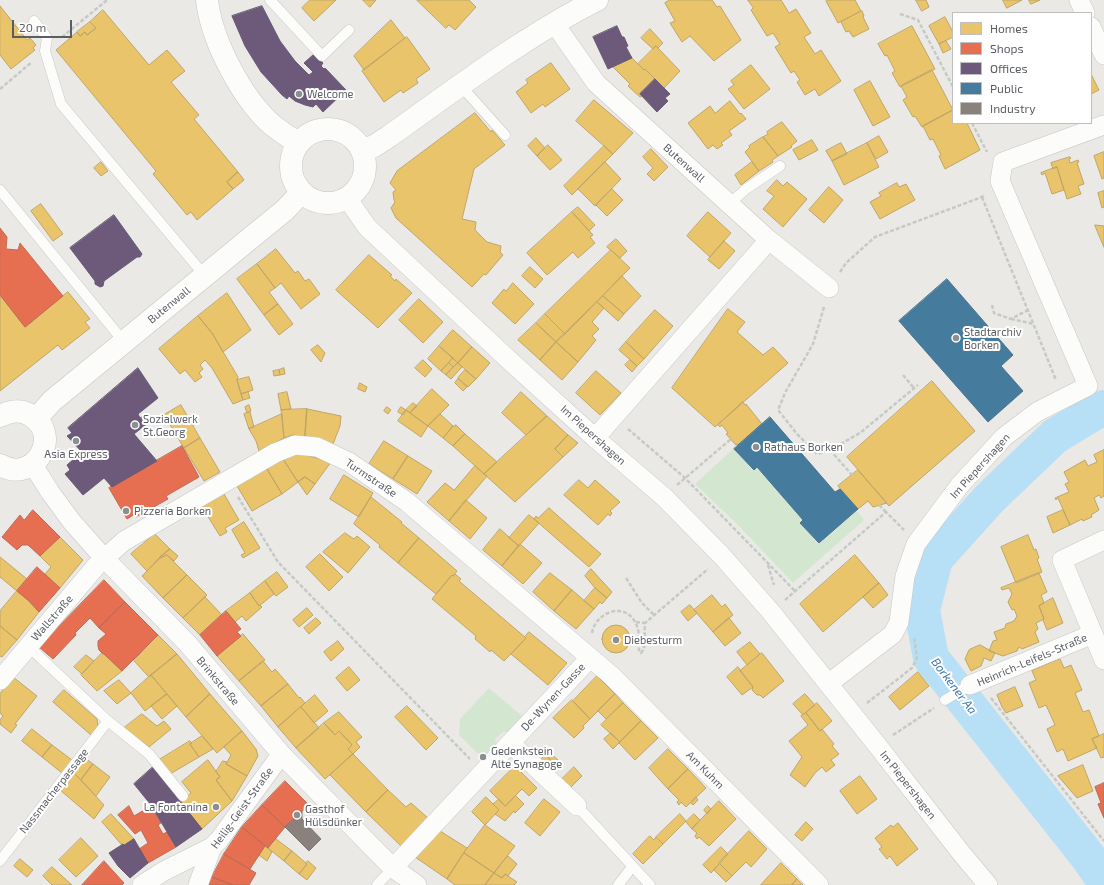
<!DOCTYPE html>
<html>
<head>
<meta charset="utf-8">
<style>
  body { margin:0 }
  #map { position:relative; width:1104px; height:885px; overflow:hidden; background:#eae9e5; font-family:"Exo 2",sans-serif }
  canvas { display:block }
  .legend { position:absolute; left:952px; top:12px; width:140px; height:112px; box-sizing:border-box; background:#fff; border:1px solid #bdbfc1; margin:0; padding:5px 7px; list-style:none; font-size:12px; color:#5a5e63 }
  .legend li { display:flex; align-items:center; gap:8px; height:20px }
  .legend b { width:20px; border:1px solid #bdbfc1 }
  .scale { position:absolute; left:12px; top:20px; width:60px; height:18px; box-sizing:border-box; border:2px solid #5a5e63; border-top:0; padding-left:5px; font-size:12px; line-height:14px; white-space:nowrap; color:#5a5e63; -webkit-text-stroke:3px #fff; paint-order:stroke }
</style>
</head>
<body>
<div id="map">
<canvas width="1104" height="885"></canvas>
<ul class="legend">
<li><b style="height:11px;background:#e9c46a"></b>Homes</li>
<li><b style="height:11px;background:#e76f51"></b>Shops</li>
<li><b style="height:11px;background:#6d597a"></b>Offices</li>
<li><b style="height:11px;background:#457b9d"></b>Public</li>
<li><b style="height:11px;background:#8a817c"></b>Industry</li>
</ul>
<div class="scale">20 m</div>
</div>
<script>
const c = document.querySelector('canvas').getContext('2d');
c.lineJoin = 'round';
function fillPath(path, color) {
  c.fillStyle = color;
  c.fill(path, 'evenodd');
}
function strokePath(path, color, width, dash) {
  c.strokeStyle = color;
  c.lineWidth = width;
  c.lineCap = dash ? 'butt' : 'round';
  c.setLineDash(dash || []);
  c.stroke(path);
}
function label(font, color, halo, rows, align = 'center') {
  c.font = font + ' "Exo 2",sans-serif';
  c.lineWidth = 4;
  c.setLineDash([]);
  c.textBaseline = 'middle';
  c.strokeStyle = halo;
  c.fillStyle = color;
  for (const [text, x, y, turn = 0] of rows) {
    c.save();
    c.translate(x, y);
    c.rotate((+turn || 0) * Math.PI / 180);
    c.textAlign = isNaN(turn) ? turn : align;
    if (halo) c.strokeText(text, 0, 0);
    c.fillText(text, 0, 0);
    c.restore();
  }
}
fillPath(new Path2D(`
  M733,449L753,470L757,468L802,520L800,523L819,544L857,511L864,520L793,583L737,524L695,484Z
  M489,688L523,717L509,732H503L495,739L496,745L487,754L477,753L459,735L460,719Z`), '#d3e7d0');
const homes = new Path2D(`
  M310,0H336L314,21L302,8Z
  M363,0H376L370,7Z
  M417,0H469L476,7L455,30L449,25L446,28Z
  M670,0H712L717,7L720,6L741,40L714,61L690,36L682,42L670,23L675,21L665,3Z
  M748,0H781L789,13L796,9L811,33L804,37L815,54L821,50L841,81L819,96L815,89L805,95L797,82L800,80L794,71L791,73L775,47L780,44L773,33L767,36L751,10L753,8Z
  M827,0H855L861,11L838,23L826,1Z
  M916,0H926L929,7L922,11Z
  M1003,0H1022L1007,8Z
  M1029,0H1040L1031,4Z
  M0,6L27,40L30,38L36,45L33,48L35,50L11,69L0,55Z
  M103,10L149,65L167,50L185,71L171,82L199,115L194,119L238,172L227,182L233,189L197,220L191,212L187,215L153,174L156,171L56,50L77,32L80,36L85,32L87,35L96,28L90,22Z
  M862,11L864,16L863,17L869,29L853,37L849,31L846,32L841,22Z
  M945,17L953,32V37L939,44L929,26Z
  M391,20L405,38L364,70L354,56Z
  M90,22L96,28L87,35L85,32L80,36L77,32Z
  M912,26L935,69L900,87L892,73L895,71L887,55L885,56L878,44Z
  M650,29L663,43L658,48L656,46L653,49L641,38Z
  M407,37L430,69L416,79L418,83L403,93L401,90L384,102L362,71Z
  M946,41L951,49L943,53L939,44Z
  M656,46L680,71L664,88L645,69L644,70L638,64Z
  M632,58L644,70L645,69L655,79L640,94L642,96L640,97L628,86L630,84L613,67Z
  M551,63L570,89L545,107L543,104L531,113L516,92L528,83L526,80Z
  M751,65L770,89L744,109L728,89L734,85L731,81Z
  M932,70L953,110L922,127L915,116L913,117L903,100L907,97L901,86Z
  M1091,74L1099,90L1091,94Z
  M870,81L890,117L873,126L854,90Z
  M594,100L633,133L613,154L576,121Z
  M730,101L740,114L741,113L746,119L729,131L732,135L721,143L723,145L717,149L713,145L708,149L688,123L710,106L715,113Z
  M953,110V123H967L980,150L945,169L939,156L941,155L933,139L930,140L923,126Z
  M475,113L491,132L492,130L505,145L474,169L462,219L476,222L475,230L487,242L501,246L500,252L503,255L486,275L484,274L472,287L396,218L391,208L395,202L394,200L393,192L396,190L390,183L397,171Z
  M782,122L797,141L791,146L792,147L778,156L763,137L768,134L767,132Z
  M879,136L888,152L876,159L867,143Z
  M763,137L778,156L772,160L773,162L759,171L745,152L750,147L749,146Z
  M536,138L545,148L537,156L528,146Z
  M812,140L818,150L799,160L793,150Z
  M841,143L847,154L832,161L826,151Z
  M867,143L879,167L844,185L832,161Z
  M548,145L562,160L550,170L537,156Z
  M604,146L613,154L572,195L564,186Z
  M651,149L668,167L654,181L647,174L653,168L643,157Z
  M1104,152V178L1102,179L1094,156Z
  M1070,157L1071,158L1069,159L1070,163L1078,160L1079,162L1077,163L1084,184L1078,186L1081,194L1067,199L1057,167L1053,169L1051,163Z
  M101,162L108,171L101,176L94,168Z
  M605,162L621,179L595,206L578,189Z
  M752,162L759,171L741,185L735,175Z
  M1057,167L1064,190L1052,194L1045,173L1042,175L1041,173Z
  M238,172L244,180L233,189L227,182Z
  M777,180L783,186L787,182L807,199L783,227L763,209L774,196L767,191Z
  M897,183L899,187L906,184L915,200L880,219L870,202L881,196L879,193Z
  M829,187L843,200L824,223L809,210Z
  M612,189L623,200L607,216L596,205Z
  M1104,191V207L1102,208L1098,193Z
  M41,204L63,234L53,241L31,211Z
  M578,207L595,225L589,231L572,212Z
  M572,212L593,235L590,237L595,243L578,258L573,252L547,275L527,253Z
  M708,212L731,233L710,257L687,236Z
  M1095,225L1104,226V247Z
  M616,239L627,251L620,258L607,247Z
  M724,241L735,251L719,269L708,260Z
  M276,249L295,273L298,271L305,281L309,279L320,294L301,309L281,283L275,288L257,264Z
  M611,250L630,268L565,334L545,314Z
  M369,255L392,275L390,276L395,281L396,279L412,293L378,328L336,290Z
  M257,264L275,288L269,292L278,304L264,315L237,279Z
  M530,267L543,279L535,288L522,276Z
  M622,276L641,296L624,314L603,296Z
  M513,283L534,304L515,324L492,303L504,289L506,291Z
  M68,292L90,319L85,322L90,328L62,350L58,345L0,391V295L25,327Z
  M227,293L251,330L223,352L212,333L198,316Z
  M603,296L624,314L618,321L597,302Z
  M419,299L443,322L423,343L399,320Z
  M597,302L604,308L592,322L599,329L592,336L596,340L578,362L556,342Z
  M278,304L293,324L279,335L264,315Z
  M728,309L745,322L737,332L763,355L773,347L788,363L715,427L672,388Z
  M655,310L673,326L644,359L626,342Z
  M545,314L565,334L556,342L536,323Z
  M198,316L212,333L238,377L237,380L243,400L233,404L212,368L205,360L200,365L203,369L199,373L202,377L195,382L185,370L180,374L159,349Z
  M536,323L556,342L540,360L518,340Z
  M453,330L472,347L458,363L439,346Z
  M556,342L578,362L562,380L540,360Z
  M626,342L644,359L637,366L619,350Z
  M318,345L325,353L321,362L311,350Z
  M439,346L453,358L441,371L428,359Z
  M472,347L490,363L476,379L458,363Z
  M453,358L458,363L453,367L449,363Z
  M423,360L432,369L425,377L415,368Z
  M630,360L637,366L632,372L625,365Z
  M449,363L453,367L446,375L441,371Z
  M458,363L462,367L451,379L446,375Z
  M284,368L285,374L280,375L279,370Z
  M279,370L280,375L274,376L273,371Z
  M465,370L476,379L468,387L458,378Z
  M596,371L621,393L600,415L576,393Z
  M249,377L253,390L241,394L237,380Z
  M458,379L467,387L463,391L455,383Z
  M932,381L975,431L889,506L847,457Z
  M360,383L367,387L365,392L358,389Z
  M432,389L449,405L428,426L410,413Z
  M248,392L250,398L243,400L241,394Z
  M287,392L291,409L281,410L278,394Z
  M521,392L547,416L526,435L502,413Z
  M743,402L745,405L746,404L762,424L739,445L737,444L736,445L726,434L728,433L722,425L720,427L718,425Z
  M413,403L417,406L410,413L406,410Z
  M181,405L200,438L184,448L164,415Z
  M249,405L251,411L247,413L245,407Z
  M387,407L391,410L388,414L384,411Z
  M401,407L406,410L403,415L398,412Z
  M307,409L341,416L340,426L333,444L305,437Z
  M307,409L305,437L293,435L284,438L281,410Z
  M406,410L428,426L421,437L398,421Z
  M250,412L254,427L249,429L244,414Z
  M282,414L284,438L259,451L256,441L249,429Z
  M440,414L453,426L443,438L428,426Z
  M547,416L568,435L555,449L563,457L515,502L484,474Z
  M456,425L465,434L453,446L443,438L453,426H455Z
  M465,434L497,462L484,474L453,446Z
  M568,435L578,443L563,457L555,449Z
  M200,438L220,472L204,481L184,448Z
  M384,441L408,456L393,479L369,464Z
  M1104,450V496L1101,498L1099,495L1094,498L1099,510L1091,515L1092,517L1083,521L1082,519L1070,525L1058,498L1056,500L1055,498L1069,492L1065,484L1069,482L1064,472L1085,460L1088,466L1097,462L1094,455Z
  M296,452L331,462L315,484L305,477L298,482L283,459Z
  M408,456L432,471L417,494L393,479Z
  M283,459L298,482L282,494L267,469Z
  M475,466L487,476L449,521L427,502L445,483L454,490Z
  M267,469L282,494L252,511L237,486Z
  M858,470L887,503L873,507L868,501L858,509L838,486Z
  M344,475L373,493L359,517L330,499Z
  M305,477L315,484L307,495L298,482Z
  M579,480L588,488L595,480L620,502L610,511L612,513L610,516L608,514L598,525L564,495Z
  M224,494L239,520L225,528L227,532L220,536L202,507Z
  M371,497L402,522L401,523L419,538L398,563L379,547L380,545L354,524Z
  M466,500L487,518L470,539L449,521Z
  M549,508L601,554L589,567L534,519L536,516L538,518Z
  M1063,510L1070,525L1053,533L1047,517Z
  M529,515L539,523L519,546L509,538Z
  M244,522L260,548L243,558L241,555L245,553L232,530Z
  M500,529L519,546L502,566L483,550Z
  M345,533L354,539L357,536L370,547L348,573L323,552Z
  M155,534L170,549L160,557L147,571L131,554Z
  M1028,535L1034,550L1036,549L1039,558L1037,559L1042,572L1016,583L1001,547Z
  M60,537L83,560L60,588L45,574L51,567L40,556Z
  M419,538L457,571L453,576L452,575L436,594L398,563Z
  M520,544L542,563L523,584L502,566Z
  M170,549L178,556L174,561L167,555L160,558V557Z
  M320,554L343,577L329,591L306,567Z
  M167,555L187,575L163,598L142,576L160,558Z
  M855,555L879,583L823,632L800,604Z
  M0,557L27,579L17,591L0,577Z
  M591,569L612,592L607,598L595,588L585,576Z
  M277,572L288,587L276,596L265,581Z
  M550,573L572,590L554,611L533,592Z
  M1039,573L1047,592L1041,595L1044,603L1039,606L1044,619L1036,623L1038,629L1035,632L1039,642L1022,649L1019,647L1017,651L1003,656L989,651L993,641L997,640L994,632L1005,628L1006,624L1014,621L1017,616L1014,609L1012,610L1008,602L1012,594L1009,588L1002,590L1001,588Z
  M455,574L461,579L459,581L526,638L504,661L491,650L490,652L475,639L476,636L432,599L452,575L453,576Z
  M187,575L207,595L183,618L163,598Z
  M265,581L274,594L259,606L250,593Z
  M879,583L888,595L873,608L863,597Z
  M595,588L607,598L602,604L600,602L594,609L584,601Z
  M572,590L594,609L576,629L554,611Z
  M17,591L29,601L39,612L17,640L0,626V611Z
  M250,593L259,606L260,605L262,607L246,621L242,616L235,622L226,611Z
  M712,595L722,607L725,604L733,615L713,632L694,610Z
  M205,597L222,615L200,635L183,618Z
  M1053,598L1063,623L1047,630L1043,620L1044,619L1039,606Z
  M690,605L697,613L688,621L681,612Z
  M307,608L313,615L299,627L293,620Z
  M316,618L321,623L309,634L304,628Z
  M729,618L741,633L725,646L713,632Z
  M602 639a14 14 0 1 1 28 0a14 14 0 1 1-28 0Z
  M0,626L17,640L2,657L0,656Z
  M529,632L567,663L548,685L511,654L526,638L525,637Z
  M243,634L265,660L239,681L217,656Z
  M158,635L177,654L149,677L134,661Z
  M338,641L344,649L331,661L324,652Z
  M750,642L760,654L747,665L737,652Z
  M980,645L995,653L991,661L984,658L981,666L971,671L965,659L969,650Z
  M102,653L104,654L122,671L97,691L81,675Z
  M762,653L784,681L763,698L760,695H757L752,690L753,687L740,671Z
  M177,654L210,694L186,717L151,675Z
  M86,655L94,661L82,674L74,667Z
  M1060,659L1064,668L1071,665L1082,690L1075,693L1083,712L1089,710L1099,736L1092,739L1097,748L1068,761L1063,749L1057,752L1047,729L1055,725L1046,705L1039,708L1029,683L1036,680L1032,671Z
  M263,661L272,672L275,669L288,684L261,706L239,681Z
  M349,667L360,680L347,691L336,678Z
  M738,667L753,687L742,695L727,677Z
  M918,672L929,686L900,710L889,697Z
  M151,675L167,694L145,711L131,693Z
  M597,676L615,694L590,719L573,701Z
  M13,677L37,696L15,724L17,725L11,733L0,724V720L3,716L0,713V694Z
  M119,680L131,693L117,704L104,691Z
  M288,684L299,698L300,697L305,703L278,727L261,706Z
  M1015,687L1023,706L1006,713L1002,707L997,695Z
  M64,690L97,719L98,726L91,735L53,702Z
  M167,694L177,706L162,719L151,706Z
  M210,694L242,731L217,753L186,717Z
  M615,694L623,703L606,719L598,711Z
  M805,694L815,705L803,715L793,704Z
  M315,695L328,711L314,723L301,707Z
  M572,700L590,719L583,726L584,728L574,738L553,718Z
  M623,703L641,721L620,742L601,725Z
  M817,703L832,721L820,731L806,713Z
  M407,706L438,738L426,750L395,717Z
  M301,707L319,728L296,748L278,727Z
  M339,712L362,737L356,742L360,747L353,754L348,749L352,745L339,731L335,735L324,723Z
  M806,713L820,731L822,729L834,744L832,746L839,754L831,760L835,765L826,772L822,767L815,773L805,787L790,775L802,757L789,741L808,725L801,716Z
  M142,714L157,726L164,721L171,729L149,747L124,728Z
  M641,721L658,738L635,760L619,743Z
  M324,723L335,735L339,731L352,745L348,749L353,754L325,779L296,748Z
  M32,729L52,745L42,757L22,741Z
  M242,731L256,749L258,756L247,776L226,764L231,755L224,747Z
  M611,733L620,742L613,749L604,739Z
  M1104,734V757L1101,758L1092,739Z
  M202,736L213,749L199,757L190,744Z
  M190,741L192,743L190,744L199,757L170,774L159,760Z
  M52,745L72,760L62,773L42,757Z
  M668,749L688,769L668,789L649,768Z
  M549,752L558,760L554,764L546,755Z
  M353,754L388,790L366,812L330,775Z
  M546,755L557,767L551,773L539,761Z
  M85,758L93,764L81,780L74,773Z
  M208,760L220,777L216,780L232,801L202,829L181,802L191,793L182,782Z
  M223,761L227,762L226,764L247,776L232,801L216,780L220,777L216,772Z
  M93,764L110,777L96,796L81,780Z
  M1083,765L1093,791L1077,798L1058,776Z
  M515,766L537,788L529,796L522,789L505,806L490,791Z
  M574,767L582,776L569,789L560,781Z
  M688,769L706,788L686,807L681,802L679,805L677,802L679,800L668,789Z
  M74,773L104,805L94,819L60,790Z
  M860,776L877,799L857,814L840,791Z
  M388,790L406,807L411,803L428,818L401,846L366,812Z
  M516,796L524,804L515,813L514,811L505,821L495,814L499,810L493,804L499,799L505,806Z
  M486,797L499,810L485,825L472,812Z
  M696,797L698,800L693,805L691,803Z
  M544,799L560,812L540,836L525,823Z
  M719,801L736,819L709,846L699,837L697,839L695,836L697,833L692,829Z
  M708,806L711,809L707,814L704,810Z
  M111,814L134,839L124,845L123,844H121L102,822Z
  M680,814L686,821L663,844L656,837Z
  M694,814L700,820L692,829L686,822Z
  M806,822L813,829L802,841L795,835Z
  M898,823L918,849L897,866L890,856L887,859L879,849L882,847L875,838L891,825L893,827Z
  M485,825L515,846L494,873L464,853Z
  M440,831L467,848L447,879L415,857Z
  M749,831L767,849L751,867L746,862L732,876L719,863Z
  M650,836L654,840L656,837L663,844L643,864L633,854Z
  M81,838L98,856L76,877L59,860Z
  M276,839L292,851L284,861L268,848Z
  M265,846L272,852L267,861L259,855Z
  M721,847L728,854L711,873L703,865Z
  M292,851L307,864L299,874L284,861Z
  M464,853L494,873L485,885H455L447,879Z
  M508,856L517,864L508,876L505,874L502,878L494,873Z
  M20,859L33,870L27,877L14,866Z
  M308,861L316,868L307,880L299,874L307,864L306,863Z
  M781,863L797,879L792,885H761Z
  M720,864L732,876L726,882L714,870Z
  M52,867L72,885H52L43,876Z
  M494,873L502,878L505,874L517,882L514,885H485Z
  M797,879L803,885H792Z`);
fillPath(homes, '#e9c46a');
strokePath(homes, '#bea568', 1);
const shops = new Path2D(`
  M0,228L7,237L6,249L18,250L20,243L63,296L25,327L0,295Z
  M182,446L199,477L166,496L168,499L136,517L135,514L127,519L109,488Z
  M33,510L60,537L40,556L28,545H22L17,550L2,537L20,515L24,520Z
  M37,567L60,588L39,612L29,601L17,591Z
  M104,580L125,602L99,628L90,618L75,633L76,635L53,659L39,647Z
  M125,602L158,635L122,671L104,654L102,653L99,650L98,646V641L106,634L99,628Z
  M226,611L241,629L237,632L241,636L217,656L200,635Z
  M285,781L309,805L285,827L262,805Z
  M1104,783V818L1098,804L1101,803L1095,787Z
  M262,805L285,827L268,848L242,827Z
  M129,806L134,816L151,806L161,823L158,825L163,834L167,832L176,847L148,863L139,849L148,843L141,830L135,834L118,815Z
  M242,827L265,846L250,869L224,854Z
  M224,854L256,873L249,885H233L212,877Z
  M104,861L124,883L122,885H82Z
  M212,877L233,885H209Z`);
fillPath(shops, '#e76f51');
strokePath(shops, '#bd6a56', 1);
const offices = new Path2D(`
  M262,6L280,41L295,61L309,75L313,72L304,63L314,54L323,63L321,66L324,69L325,68L346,90L323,112L316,104L313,107L305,105L295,101L289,96L287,99L282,95L261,72L245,46L232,16Z
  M617,26L622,37H624L628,46L626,47L632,58L608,69L593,37Z
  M655,79L670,94L665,98L668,101L657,112L640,94Z
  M114,215L142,254L140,257H137L104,281L103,286L100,287L95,284V281L70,248Z
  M138,368L158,398L138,414L140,418L143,416L149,422L134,434L157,461L112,487L104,478L83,495L65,474L70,470L67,465L82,452L67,436L72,433L68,428Z
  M153,767L202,829L176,847L151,805L134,784Z
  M134,839L148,863L130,878L118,866L109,853L123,844L124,845Z`);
fillPath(offices, '#6d597a');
strokePath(offices, '#675a73', 1);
const public = new Path2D(`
  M947,279L1013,355L1001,366L1023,391L988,422L899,321Z
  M770,417L835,492L840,489L858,509L819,543L800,523L803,520L757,467L754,470L734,449Z`);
fillPath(public, '#457b9d');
strokePath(public, '#4b728c', 1);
const industry = new Path2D(`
  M302,812V819L321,839L309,851L285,827Z`);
fillPath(industry, '#8a817c');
strokePath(industry, '#7c7674', 1);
strokePath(new Path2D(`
  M1104,408L1093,413L1055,436L990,498L935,559L922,610L931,658L1089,858L1104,880`), '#b7dff6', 36);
const lane = new Path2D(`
  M270,0L322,56L349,30
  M34,21L47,38L45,51L61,104L205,276
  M461,86L505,135
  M0,190L124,342
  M729,204L746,189L780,166
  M28,646L108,721L149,754L183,796
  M945,700L970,685
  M577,806L650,885
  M0,861L108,721
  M377,885L393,868
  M618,885L632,867`);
const street = new Path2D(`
  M1079,0L1085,13
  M554,23L596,83L769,240L829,288
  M1091,27L1104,55
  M347,198L367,227L509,360L595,438L664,497L722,556L771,612L877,745L962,854L988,885
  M595,438L769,240
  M33,465L50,492L72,522L104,558L188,644L282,755L381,856L393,868L417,885
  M1104,540L1062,560L1104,660
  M0,680L97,565L124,541L275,453L295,445L317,447L349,462L407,502L612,676L819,885
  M828,684L893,634L899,622L905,576L916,544L960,485L1004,437L1037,412L1088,386L1000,181L1003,162L1104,125
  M970,685L1093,634
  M510,743L577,806
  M393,868L590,658
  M142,885L164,871L212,847
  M198,885L212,847L219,840L275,763L282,755`);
const secondary = new Path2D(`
  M207,0C211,37 237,88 262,115C272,127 286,135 298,143
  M291 166a37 37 0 1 1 74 0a37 37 0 1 1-74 0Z
  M362,151L374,146L388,137C456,89 523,37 597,0
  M0,416C10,411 20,409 30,415C64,435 34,485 0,465
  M36,419L52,401L247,241L285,210L302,192`);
strokePath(lane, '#c7c7c7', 11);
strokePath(street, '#c7c7c7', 20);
strokePath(secondary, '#c6c6c5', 23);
strokePath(new Path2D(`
  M900,14L918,20L953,87
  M62,37L107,0
  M0,89L32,62
  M972,123L987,152
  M982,197L1056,380
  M840,272L846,263L875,237L982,197L984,195
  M992,305L994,313L1011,319L1028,310
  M824,307L813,344L786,391L778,410L797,434L817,454L830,450L860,433L918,385
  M1011,319L1034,324
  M903,375L914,388
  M628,429L685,478L795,591
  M830,450L852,475
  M677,485L731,439
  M238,497L278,562L470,759
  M879,505L886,512
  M768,565L774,585
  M626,578L642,603L654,615
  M785,600L886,512L904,530
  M636,622L645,623
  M592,633C595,613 624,601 635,622C640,630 639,641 639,650L641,653L644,649L645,623L708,569
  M991,698L1104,841
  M867,703L912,668L917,658L914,636
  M893,735L934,708`), '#c5cac7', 2.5, [4, 2]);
strokePath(lane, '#fcfcfb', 10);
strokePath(street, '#fcfcfb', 19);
strokePath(secondary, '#fcfcfb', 22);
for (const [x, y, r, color] of [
  [299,94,4,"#8c8f90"],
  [956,338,4,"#8c8f90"],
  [135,425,4,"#8c8f90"],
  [76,441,4,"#8c8f90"],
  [756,447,4,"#8c8f90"],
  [126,511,4,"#8c8f90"],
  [616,640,4,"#8c8f90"],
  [483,757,4,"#8c8f90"],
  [216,807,4,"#8c8f90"],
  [297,815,4,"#8c8f90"]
]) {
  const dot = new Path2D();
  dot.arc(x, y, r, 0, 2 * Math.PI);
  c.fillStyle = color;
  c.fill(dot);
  strokePath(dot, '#fff', 1.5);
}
label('11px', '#5a5e63', '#fff', [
  ["Welcome",307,94],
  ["Stadtarchiv",964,332],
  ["Borken",964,345],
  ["Sozialwerk",143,419],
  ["St.Georg",143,432],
  ["Rathaus Borken",764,447],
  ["Asia Express",76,454,"center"],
  ["Pizzeria Borken",134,511],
  ["Diebesturm",624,640],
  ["Gedenkstein",491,751],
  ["Alte Synagoge",491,764],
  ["La Fontanina",208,807,"right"],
  ["Gasthof",305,809],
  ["Hülsdünker",305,822]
], 'left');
label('11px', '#5a5e63', '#fff', [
  ["Butenwall",684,163,42],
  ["Butenwall",169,305,-39],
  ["Im Piepershagen",593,435,42],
  ["Im Piepershagen",980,466,-48],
  ["Turmstraße",371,478,34],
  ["Wallstraße",52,618,-49],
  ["Heinrich-Leifels-Straße",1032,660,-23],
  ["Brinkstraße",218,681,50],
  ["De-Wynen-Gasse",553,697,-47],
  ["Am Kuhm",705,770,45],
  ["Im Piepershagen",908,785,52],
  ["Nassmacherpassage",54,791,-52],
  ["Heilig-Geist-Straße",242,808,-54]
]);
label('italic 12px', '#3c76a7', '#fff', [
  ["Borkener Aa",954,686,53]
]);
</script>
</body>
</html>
